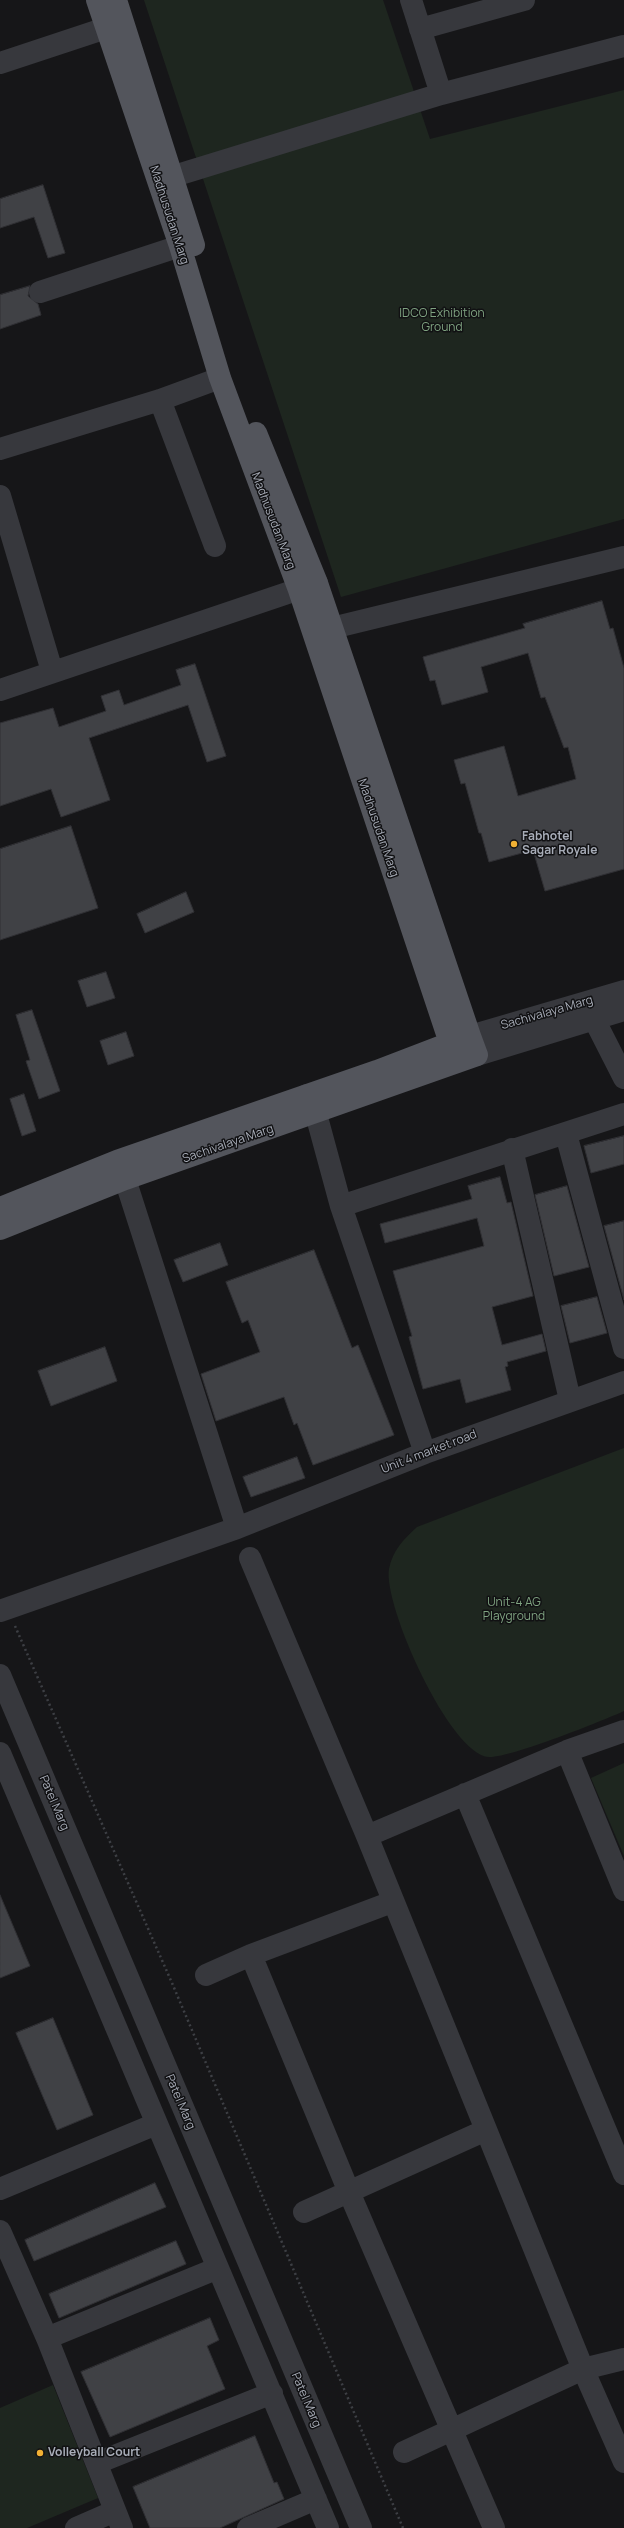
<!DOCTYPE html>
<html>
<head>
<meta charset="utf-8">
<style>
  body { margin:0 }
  canvas { display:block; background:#161618 }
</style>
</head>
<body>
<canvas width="624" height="2528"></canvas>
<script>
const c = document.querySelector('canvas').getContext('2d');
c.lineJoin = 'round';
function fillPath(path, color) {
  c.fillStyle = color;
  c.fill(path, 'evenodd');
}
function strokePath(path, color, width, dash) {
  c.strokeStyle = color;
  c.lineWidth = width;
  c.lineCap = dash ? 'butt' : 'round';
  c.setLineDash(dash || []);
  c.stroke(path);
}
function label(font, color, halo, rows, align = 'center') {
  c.font = font + ' Manrope,sans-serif';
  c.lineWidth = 3;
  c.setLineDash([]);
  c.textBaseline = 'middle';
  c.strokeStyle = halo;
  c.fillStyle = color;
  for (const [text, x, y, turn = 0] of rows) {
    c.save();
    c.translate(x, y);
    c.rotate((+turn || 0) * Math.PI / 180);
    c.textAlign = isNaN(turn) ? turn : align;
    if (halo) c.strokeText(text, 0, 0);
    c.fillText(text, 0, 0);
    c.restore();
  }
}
fillPath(new Path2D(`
  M144,0H383L430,139L624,90V519L341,597Z
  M624,1448V1711C602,1721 510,1758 489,1757C450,1755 383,1605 389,1569C393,1550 403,1540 417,1527Z
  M624,1763V1856L591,1778Z
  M53,2385L98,2498L27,2528H0V2408Z`), '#1e261f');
const building = new Path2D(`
  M43,185L65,253L48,258L34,217L0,228V199Z
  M30,286L28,296L38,304L41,315L0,329V295Z
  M602,601L610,629L613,628L624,668V869L545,891L533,850L489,862L481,833H479L465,783L461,784L454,760L504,746L518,796L576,779L568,747L564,748L545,697L541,698L528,653L481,667L488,692L442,705L435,680L430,681L423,657L525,628L523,624Z
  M195,664L226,756L207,762L188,705L89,738L110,800L61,817L51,789L0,806V723L53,708L59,727L106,711L101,696L119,690L124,705L181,685L176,670Z
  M71,826L98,908L0,940V849Z
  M186,892L194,912L145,933L137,914Z
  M106,972L115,998L87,1007L78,981Z
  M32,1010L60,1091L39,1099L26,1061L30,1060L16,1015Z
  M126,1032L134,1056L108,1065L100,1041Z
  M24,1094L36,1131L22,1136L10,1099Z
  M624,1136V1164L591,1173L584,1146Z
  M500,1177L507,1203L511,1202L533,1296L492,1307L502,1345L542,1334L546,1351L507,1362L508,1366L505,1367L511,1390L466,1403L460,1379L423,1389L409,1337L412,1336L393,1271L484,1246L477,1218L385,1243L380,1224L472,1199L468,1186Z
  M567,1186L589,1267L554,1276L535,1195Z
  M624,1221V1300L604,1226Z
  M220,1243L228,1265L183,1282L174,1260Z
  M314,1250L352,1348L358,1345L394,1435L313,1465L297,1423L294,1425L284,1397L216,1421L201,1374L260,1352L248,1320L242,1323L226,1282Z
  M597,1297L607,1333L570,1343L561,1306Z
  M105,1347L117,1381L51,1406L38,1371Z
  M297,1457L305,1478L251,1497L243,1477Z
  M0,1895L30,1966L0,1978Z
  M53,2018L93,2115L57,2130L16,2033Z
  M155,2183L166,2207L34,2261L25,2240Z
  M176,2241L186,2264L59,2318L49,2294Z
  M210,2318L219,2340L207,2346L225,2389L110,2437L81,2372Z
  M255,2436L274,2483L277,2482L284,2499L220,2528H150L133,2487Z`);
fillPath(building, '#404145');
strokePath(building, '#303034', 1);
strokePath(new Path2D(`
  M15,1626L172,1983L403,2528`), '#3d3f44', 2.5, [2, 3]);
strokePath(new Path2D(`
  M411,0L441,94L624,46
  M420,29L524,0
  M0,63L106,28
  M174,176L441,94
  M40,292L180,246
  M160,400L215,546
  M0,449L160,400L220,378
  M0,496L52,671
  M332,628L624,557
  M0,690L317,583
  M594,1019L624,1078
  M470,1036L624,991
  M477,1055L624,1010
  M307,1095L316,1114L341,1206L425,1453
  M566,1134L624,1348
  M512,1149L570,1400
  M118,1162L125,1179L237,1528
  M341,1206L624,1114
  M250,1558L367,1836L583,2369L624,2462
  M0,1611L237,1528L425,1453L624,1382
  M0,1675L361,2528
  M567,1751L624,1890
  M0,1753L328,2528
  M465,1794L624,2174
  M367,1836L567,1751L624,1731
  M251,1955L349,2192L494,2528
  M206,1975L251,1955L392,1902
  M0,2189L156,2124
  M304,2212L486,2130
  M0,2231L47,2338L122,2528
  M47,2338L218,2268
  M404,2452L583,2369L624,2359
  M97,2463L272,2393
  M76,2528L115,2511
  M248,2528L316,2499`), '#37383d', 22);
strokePath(new Path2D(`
  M116,0L194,245
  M256,433L317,583L470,1036
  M0,1208L117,1161L377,1071L450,1043L299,590L220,378L180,246L97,0
  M0,1229L125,1179L477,1055L470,1036L450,1043L457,1062`), '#53555c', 22);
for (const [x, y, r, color] of [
  [514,844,4,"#f2b134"],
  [40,2453,4,"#f2b134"]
]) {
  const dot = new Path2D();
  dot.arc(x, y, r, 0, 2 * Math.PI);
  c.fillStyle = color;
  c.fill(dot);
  strokePath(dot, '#111113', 1.5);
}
label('12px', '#a8adb8', '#111113', [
  ["Madhusudan Marg",169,215,72],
  ["Madhusudan Marg",273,521,69],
  ["Madhusudan Marg",378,828,71],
  ["Sachivalaya Marg",547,1013,-16],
  ["Sachivalaya Marg",228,1144,-19],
  ["Unit 4 market road",429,1452,-21],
  ["Patel Marg",54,1803,67],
  ["Patel Marg",180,2102,67],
  ["Patel Marg",306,2400,67]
]);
label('12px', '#7fa381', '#111113', [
  ["IDCO Exhibition",442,314],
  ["Ground",442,328],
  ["Unit-4 AG",514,1603],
  ["Playground",514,1617]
]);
label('bold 12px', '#a8adb8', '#111113', [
  ["Fabhotel",522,837],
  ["Sagar Royale",522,851],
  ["Volleyball Court",48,2453]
], 'left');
</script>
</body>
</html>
